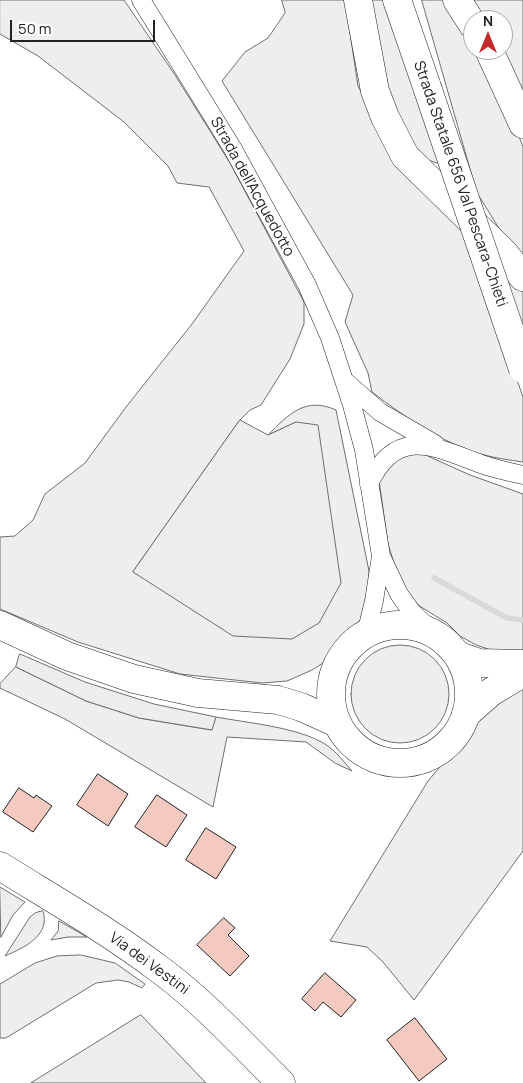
<!DOCTYPE html>
<html>
<head>
<meta charset="utf-8">
<style>
  body { margin:0 }
  #map { position:relative; width:523px; height:1083px; overflow:hidden; background:#fff; font-family:Manrope,sans-serif }
  canvas { display:block }
  .north { position:absolute; left:463px; top:10px; width:50px; height:50px; box-sizing:border-box; background:#fff; border:1px solid #a7a7a7; border-radius:50%; rotate:0deg; font-size:14px; font-weight:700; line-height:20px; text-align:center; color:#222 }
  .north::after { content:''; display:block; margin:auto; width:18px; height:22px; background:#c62828; clip-path:polygon(50% 0,100% 100%,50% 72%,0 100%) }
  .scale { position:absolute; left:10px; top:20px; width:145px; height:22px; box-sizing:border-box; border:2px solid #222; border-top:0; padding-left:6px; font-size:15px; line-height:18px; white-space:nowrap; color:#222; -webkit-text-stroke:4px #fff; paint-order:stroke }
</style>
</head>
<body>
<div id="map">
<canvas width="523" height="1083"></canvas>
<div class="north">N</div>
<div class="scale">50 m</div>
</div>
<script>
const c = document.querySelector('canvas').getContext('2d');
c.lineJoin = 'round';
function fillPath(path, color) {
  c.fillStyle = color;
  c.fill(path, 'evenodd');
}
function strokePath(path, color, width, dash) {
  c.strokeStyle = color;
  c.lineWidth = width;
  c.lineCap = dash ? 'butt' : 'round';
  c.setLineDash(dash || []);
  c.stroke(path);
}
function label(font, color, halo, rows, align = 'center') {
  c.font = font + ' Manrope,sans-serif';
  c.lineWidth = 4;
  c.setLineDash([]);
  c.textBaseline = 'middle';
  c.strokeStyle = halo;
  c.fillStyle = color;
  for (const [text, x, y, turn = 0] of rows) {
    c.save();
    c.translate(x, y);
    c.rotate((+turn || 0) * Math.PI / 180);
    c.textAlign = isNaN(turn) ? turn : align;
    if (halo) c.strokeText(text, 0, 0);
    c.fillText(text, 0, 0);
    c.restore();
  }
}
const green = new Path2D(`
  M0,0H124L175,75L230,163L304,302V324L290,359L261,405L250,410L240,420L133,572L296,422L268,435C288,415 305,396 336,410L369,571V588L362,617L354,634L337,654L312,670L287,681L262,683L180,674L78,642L0,609V537L15,536L33,520L45,494L85,463L126,407L192,324L244,251L209,187L177,183L168,166L124,122L38,56L0,34Z
  M282,0H345L358,86L397,163L459,214L523,397V462C509,460 494,458 481,454C440,442 405,417 372,392L368,373L345,322L353,295L222,81L245,52L268,38L285,13Z
  M367,0H386L443,165L425,159L416,152L394,117Z
  M422,0H449L473,36V50H480L508,108L523,147V267L477,193Z
  M472,0H523V104L503,50V20H484Z
  M497,258L523,287V332Z
  M421,453L470,475L523,494V651L500,653L476,645L460,636L447,623L418,605L400,582L388,544L379,480L385,466L402,455Z
  M351 694a49 49 0 1 1 98 0a49 49 0 1 1-98 0Z
  M16,667L86,701L139,718L211,730L216,717C248,723 297,727 325,744C336,751 344,762 352,771L335,763L306,742L227,737L213,807L65,719L0,688V684Z
  M523,687V851L414,1000L383,962L367,947L330,941L428,781L467,735L482,715Z
  M0,887L25,902L13,915L1,937Z
  M43,911C51,936 23,948 5,956L30,917L35,913Z
  M59,921L87,937H68L51,940L58,931Z
  M81,955L115,963L145,984L142,988L129,982L118,980L96,983L6,1038H0V984L35,963L57,956Z`);
fillPath(green, '#eee');
strokePath(green, '#6f6f6f', 1);
const parking = new Path2D(`
  M240,420L268,435L296,422L318,425L341,583L319,623L292,639L233,636L133,572Z
  M20,654L85,682L154,704L216,717L212,730L139,718L86,701L16,667Z
  M141,1015L206,1083H31Z`);
fillPath(parking, '#ededed');
strokePath(parking, '#6f6f6f', 1);
strokePath(new Path2D(`
  M434,578L507,618L523,620`), '#d9d9d9', 5.5);
const building = new Path2D(`
  M98,774L128,794L108,826L77,805Z
  M19,788L34,798L36,795L52,806L33,832L3,812Z
  M157,795L187,815L166,847L135,827Z
  M206,828L236,847L216,879L186,860Z
  M224,918L235,928L228,935L249,956L230,976L197,945Z
  M325,973L356,1000L341,1017L323,1002L315,1011L302,999Z
  M415,1018L447,1059L419,1081L387,1040Z`);
fillPath(building, '#f3c9c0');
strokePath(building, '#222', 1);
const street = new Path2D(`
  M141,0L233,149L307,285L330,338L352,405L364,450L381,556L399,594L411,611L434,633
  M346,382L380,412L435,444
  M369,484C396,425 435,447 481,464C495,469 509,472 523,475
  M366,634L374,601L381,556`);
const primary = new Path2D(`
  M0,625L67,656L134,679L198,693L278,700L301,707L337,723
  M331 694a69 69 0 1 1 138 0a69 69 0 1 1-138 0Z
  M0,866C53,899 109,931 159,969C204,1002 242,1044 281,1083`);
const highway = new Path2D(`
  M358,0L375,91L385,117L405,156L504,253L523,277
  M397,0L427,87
  M457,0L473,25
  M489,50L523,124
  M459,656L479,663L523,664
  M466,714L491,692L523,673`);
strokePath(street, '#222', 19);
strokePath(primary, '#222', 29);
strokePath(highway, '#222', 29);
strokePath(street, '#fff', 18);
strokePath(primary, '#fff', 28);
strokePath(highway, '#fff', 28);
const highwayBridge = new Path2D(`
  M427,87L523,369`);
strokePath(highwayBridge, '#222', 29, []);
strokePath(highwayBridge, '#fff', 28);
label('15px', '#222', '#fff', [
  ["Strada Statale 656 Val Pescara-Chieti",460,184,71],
  ["Strada dell'Acquedotto",252,187,61],
  ["Via dei Vestini",149,964,36]
]);
</script>
</body>
</html>
